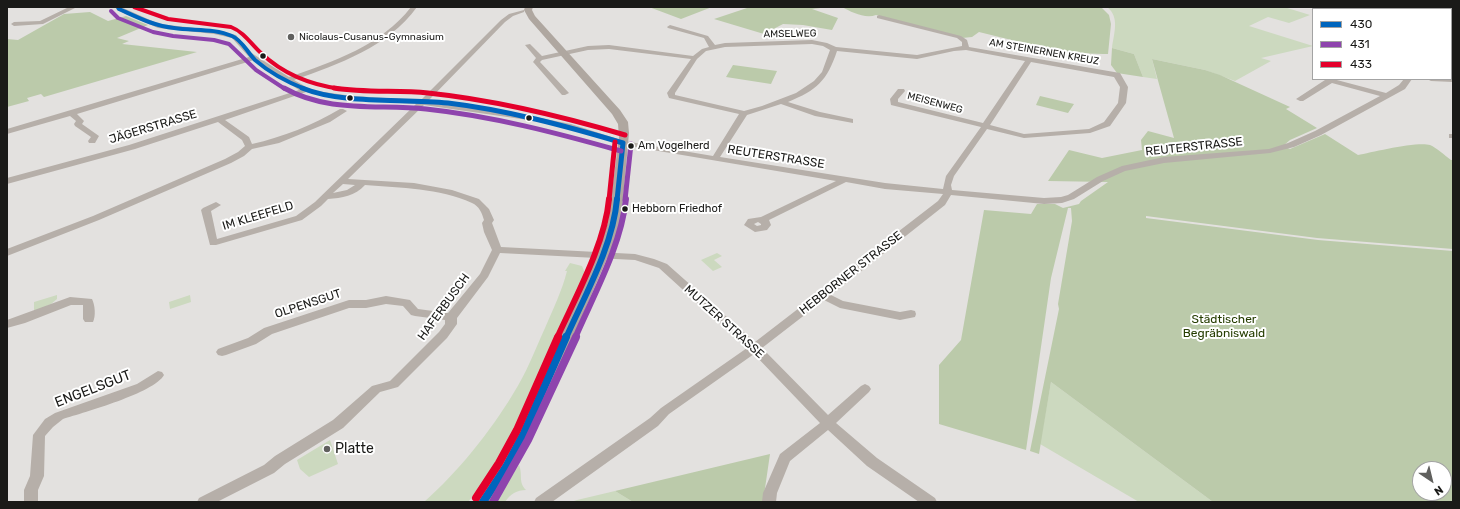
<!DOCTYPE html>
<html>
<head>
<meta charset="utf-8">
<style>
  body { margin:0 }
  #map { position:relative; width:1460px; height:509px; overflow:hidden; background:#e3e1df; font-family:Rubik,sans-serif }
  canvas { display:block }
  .frame { position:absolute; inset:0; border:8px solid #1a1a18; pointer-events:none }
  .legend { position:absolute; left:1312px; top:8px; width:140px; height:72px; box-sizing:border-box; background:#fff; border:1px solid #a3a3a3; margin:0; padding:5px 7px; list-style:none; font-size:12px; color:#1a1a18 }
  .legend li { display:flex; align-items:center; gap:8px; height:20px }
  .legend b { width:20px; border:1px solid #a3a3a3 }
  .north { position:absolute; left:1412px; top:461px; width:40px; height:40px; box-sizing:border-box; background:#fff; border:1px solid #a3a3a3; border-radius:50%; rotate:145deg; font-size:11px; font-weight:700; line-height:16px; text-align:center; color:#1a1a18 }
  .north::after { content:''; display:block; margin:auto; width:14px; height:18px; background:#60605e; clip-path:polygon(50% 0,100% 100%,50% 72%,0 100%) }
</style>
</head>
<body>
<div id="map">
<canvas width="1460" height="509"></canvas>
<div class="frame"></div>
<ul class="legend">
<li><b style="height:5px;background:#0065bd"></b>430</li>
<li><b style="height:5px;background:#8e44ad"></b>431</li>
<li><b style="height:5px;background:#e4002b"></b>433</li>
</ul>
<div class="north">N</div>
</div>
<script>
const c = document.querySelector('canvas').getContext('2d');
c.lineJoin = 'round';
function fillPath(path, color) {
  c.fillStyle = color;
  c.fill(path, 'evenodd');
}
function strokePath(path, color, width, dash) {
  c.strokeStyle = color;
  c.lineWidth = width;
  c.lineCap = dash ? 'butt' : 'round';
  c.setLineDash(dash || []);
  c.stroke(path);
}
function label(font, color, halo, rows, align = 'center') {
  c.font = font + ' Rubik,sans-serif';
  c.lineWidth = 4;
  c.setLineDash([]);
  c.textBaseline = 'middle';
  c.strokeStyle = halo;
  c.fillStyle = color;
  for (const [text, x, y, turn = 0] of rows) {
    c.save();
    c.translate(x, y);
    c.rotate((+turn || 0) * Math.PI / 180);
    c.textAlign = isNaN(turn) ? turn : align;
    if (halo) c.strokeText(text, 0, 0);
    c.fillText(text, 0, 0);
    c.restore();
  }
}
fillPath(new Path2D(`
  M1107,7H1284L1310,15L1289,23L1268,17L1249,26L1313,46L1261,58L1271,61L1235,81L1205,70L1152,59L1157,79L1143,77L1134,54L1112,48C1114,33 1120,17 1107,7Z
  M717,253L722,256L714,260L722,267L713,271L701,260Z
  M570,263L582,266L585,273L510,442L494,469L468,502H424C458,472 490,432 513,394C526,374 535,350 545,328C553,309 562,291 567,271H565Z
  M57,295V299L51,304L34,312V302Z
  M190,295L191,302L170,309L169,302Z
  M1051,382L1213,502H1139L1040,444Z
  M330,440L338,464L309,477L300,469L297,460Z
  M519,465C523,475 518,482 526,490C517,490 510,494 505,502H494Z
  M615,491L633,502H571L577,500Z`), '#ccd9bf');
fillPath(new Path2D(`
  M649,7H712L681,19Z
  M746,7H829L812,9L838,18L832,30L803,25L783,24L764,34L714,19L747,8Z
  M842,7H1101L1109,15L1111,24L1108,54C1064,55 1021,42 979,32L972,37L962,38L876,15C865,19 851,12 842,7Z
  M90,12L108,21L126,16L148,25L117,38L129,41L122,44L197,52L44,97L41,94L27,98L29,101L7,107V39L18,40L64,14Z
  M1112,48L1134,54L1143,77L1117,73L1111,65Z
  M1152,59L1205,70L1220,75L1290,107L1286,109L1317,128L1290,140L1283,146L1290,149L1325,134L1358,155C1372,152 1418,141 1430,145C1437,148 1444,155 1451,160H1453V249L1317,238L1146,216V218L1318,240L1453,251V502H1213L1051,382L1039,454L1030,451L1059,309L1058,304L1072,221L1071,208H1068L1051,278L1026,450L939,424V365L961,340L984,210L1031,214L1037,204H1055L1063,208L1079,204L1081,201L1108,182L1048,181L1069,150L1102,158L1142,150L1141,140L1148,131L1174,138ZM1420,469H1444V493H1420Z
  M733,65L777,71L771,84L726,77Z
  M1040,96L1074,104L1068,113L1036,105Z
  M770,454L763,502H633L615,491Z`), '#bbcaaa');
fillPath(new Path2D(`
  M69,7H77L43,24L14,26L11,24L14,22L40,21Z
  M115,7H121L159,24L214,30L236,35L250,52L289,77C333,62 382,45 411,7H417C388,47 339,64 294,80L308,88L317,91L352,96L421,100L501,20L509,14L524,10V12L513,16L505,22L429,100L535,117L571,124L624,141L713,156L739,114L669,98L667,93L691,59L609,49L588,50L542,60L540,62L569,93L565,95H562L534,63L533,62L536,58L525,45L530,44L542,56L588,46L609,45L693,56L702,49L709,47L704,38L668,28L667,27L670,25L708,36L715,45L725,43L812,40L827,43L836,47L917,55L962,46V42L957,38L877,18V16L879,15L961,36L967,40L969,47L1120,73L1128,87L1126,103L1110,126L1090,133L1024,138L987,129L954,176L951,185L952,190L1044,198L1061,197L1068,195L1097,177L1122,166L1164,157L1269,149L1288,143L1315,131L1380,96L1332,83L1303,101H1300L1296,99L1325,80L1333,79L1386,93L1399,85L1404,79H1412L1405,89L1321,135L1294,147L1270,153L1164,163L1125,171L1103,181L1074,199L1062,203L1044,204L951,195L945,205L831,295L843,301L900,312L911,310L915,311L916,314L915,317L900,320L840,308L824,300L762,348L828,415L861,386L865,384L869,386L871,389L869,392L836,423L877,458L935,498L937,502H919L867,466L828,430L790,461L777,493L776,502H762L763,493L780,454L820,423L754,354L669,414L658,426L552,502H534L536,498L650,418L661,408L747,348L659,268L635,260L500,253L488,277L457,318V324L447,338L398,387L380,392L343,428L285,464L274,473L217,502H197L199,498L264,465L275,456L333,420L372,386L390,381L439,332L445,324V320L415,316L411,315L403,306L386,304L366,308H349L272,334L256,344L226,355L222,356L218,355L216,352L218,349L248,338L264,328L349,300H366L386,296L410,300L418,309L448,313L480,274L492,250L484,232L482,223L484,220C482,213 479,206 472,203C439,188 401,188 365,185C355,196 342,198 328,199L321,206L302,220L216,245H210L201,210L203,208L216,202L221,205L211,211L217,239L296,216L315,202L416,104L352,100L306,92L225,120L249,137L252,144C283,137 313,125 340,109H343L347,111L330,122L279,143L252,149L244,156L231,163L99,220L7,256V249L93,216L225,159L238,152L245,146L242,140L218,122L135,149L7,184V178L129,145L299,90L254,60L77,114L84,121L82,124L99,136L95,143H89L88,141L91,137L75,126L74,124L76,121L70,116L7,134V129L249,57L232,38L214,34L158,28L117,10ZM812,44L823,46L830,50L822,72L814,81L796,93L762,106L744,111L675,95V93L697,59L706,51L725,47ZM966,50L1025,61L983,123L898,102V99L905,91L904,89H898L890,99L891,105L981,127L946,176L943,189L885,183L720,157L747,115L781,104L815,116L853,123V119L820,112L788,102C817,90 827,81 837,51L917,59L954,51ZM1031,62L1114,77L1120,87L1118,103L1104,122L1089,129L1024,134L990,125ZM424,105L535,121L566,128L623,145L836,181L761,217L748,219L744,225L755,232L767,230L771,225L769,220L846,182L885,189L943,194L938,201L755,342L667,264L654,259L635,254L501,247L492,223L494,220L489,209L479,199L452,190L414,183L348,179ZM343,184L355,185L347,190L333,193ZM758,222L761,224V225L757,226L754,224Z
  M1332,7H1341L1344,9H1335Z
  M1388,7H1397L1400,9H1391Z
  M1451,27L1453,28V32L1451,31Z
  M1451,78H1453V82L1431,81L1427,79H1451Z
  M1449,134H1453V138H1449Z
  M70,297L92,299C95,305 96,316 93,322H85L83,319V305H71L25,323L7,328V320Z
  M158,371L162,372L164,375C154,393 85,412 63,419L53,427L45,436L44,476L38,490V502H24V490L30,476L33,435L45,419L55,413L137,384Z`), '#b6afa9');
fillPath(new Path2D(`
  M525,7H533L532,10L535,16L620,110L628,122L629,133L622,210L618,233L532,433L512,472L493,502H474L500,462L516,432L601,244L608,222L619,137L618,124L612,114L529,19L524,10Z`), '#afa7a0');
strokePath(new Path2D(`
  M118,7L119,9C137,17 154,26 174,28C193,31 214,28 232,36C242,40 247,52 255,60C270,73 287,82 305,89`), '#0065bd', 4);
strokePath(new Path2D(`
  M302,88C344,105 402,98 448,103C507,110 566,126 623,143
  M617,200L623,143`), '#0065bd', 5);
strokePath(new Path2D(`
  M566,338C585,295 613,246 617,199`), '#0065bd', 6);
strokePath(new Path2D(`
  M483,502L506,467L524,433L566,337`), '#0065bd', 8);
strokePath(new Path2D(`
  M111,11L118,18L153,32L173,36L214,40L229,44L256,70L285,89`), '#8e44ad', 4);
strokePath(new Path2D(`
  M284,88C328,113 378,104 426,109C492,116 557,133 621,151
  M625,200L631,144`), '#8e44ad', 5);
strokePath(new Path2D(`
  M575,338C594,294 621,246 626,199`), '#8e44ad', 6);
strokePath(new Path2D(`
  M493,502L528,440L576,337`), '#8e44ad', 8);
strokePath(new Path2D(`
  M134,7L168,19L231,27C244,32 251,44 261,53C283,74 311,85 341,89`), '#e4002b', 4);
strokePath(new Path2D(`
  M334,88C365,93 397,90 428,93C495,100 561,116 625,135
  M609,200L615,142`), '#e4002b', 5);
strokePath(new Path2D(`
  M557,338C576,296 605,244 609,199`), '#e4002b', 6);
strokePath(new Path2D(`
  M476,498L499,463L517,430L558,337`), '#e4002b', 8);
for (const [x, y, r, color] of [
  [291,37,4,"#60605e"],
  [263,56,3.5,"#1a1a18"],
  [350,98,3.5,"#1a1a18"],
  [529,118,3.5,"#1a1a18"],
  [631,146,3.5,"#1a1a18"],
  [625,209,3.5,"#1a1a18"],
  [327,449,4,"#60605e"]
]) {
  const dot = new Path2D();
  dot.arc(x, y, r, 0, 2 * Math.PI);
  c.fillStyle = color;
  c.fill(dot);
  strokePath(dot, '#fff', 1.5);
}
label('10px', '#1a1a18', '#fff', [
  ["AMSELWEG",790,34,-1],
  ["AM STEINERNEN KREUZ",1044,52,10],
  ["MEISENWEG",935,103,15]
]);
label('10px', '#1a1a18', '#fff', [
  ["Nicolaus-Cusanus-Gymnasium",299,37]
], 'left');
label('11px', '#1a1a18', '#fff', [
  ["Am Vogelherd",638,146],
  ["Hebborn Friedhof",632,209]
], 'left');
label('12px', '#1a1a18', '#fff', [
  ["JÄGERSTRASSE",153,127,-17],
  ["REUTERSTRASSE",1194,147,-6],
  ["REUTERSTRASSE",776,157,9],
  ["IM KLEEFELD",258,216,-17],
  ["HEBBORNER STRASSE",851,273,-38],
  ["OLPENSGUT",308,304,-18],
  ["HAFERBUSCH",444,307,-54],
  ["MUTZER STRASSE",724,322,42]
]);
label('12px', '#253d00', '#fff', [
  ["Städtischer",1224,320],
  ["Begräbniswald",1224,334]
]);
label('14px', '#1a1a18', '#fff', [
  ["ENGELSGUT",93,389,-21]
]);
label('14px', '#1a1a18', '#fff', [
  ["Platte",335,449]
], 'left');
</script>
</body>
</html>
